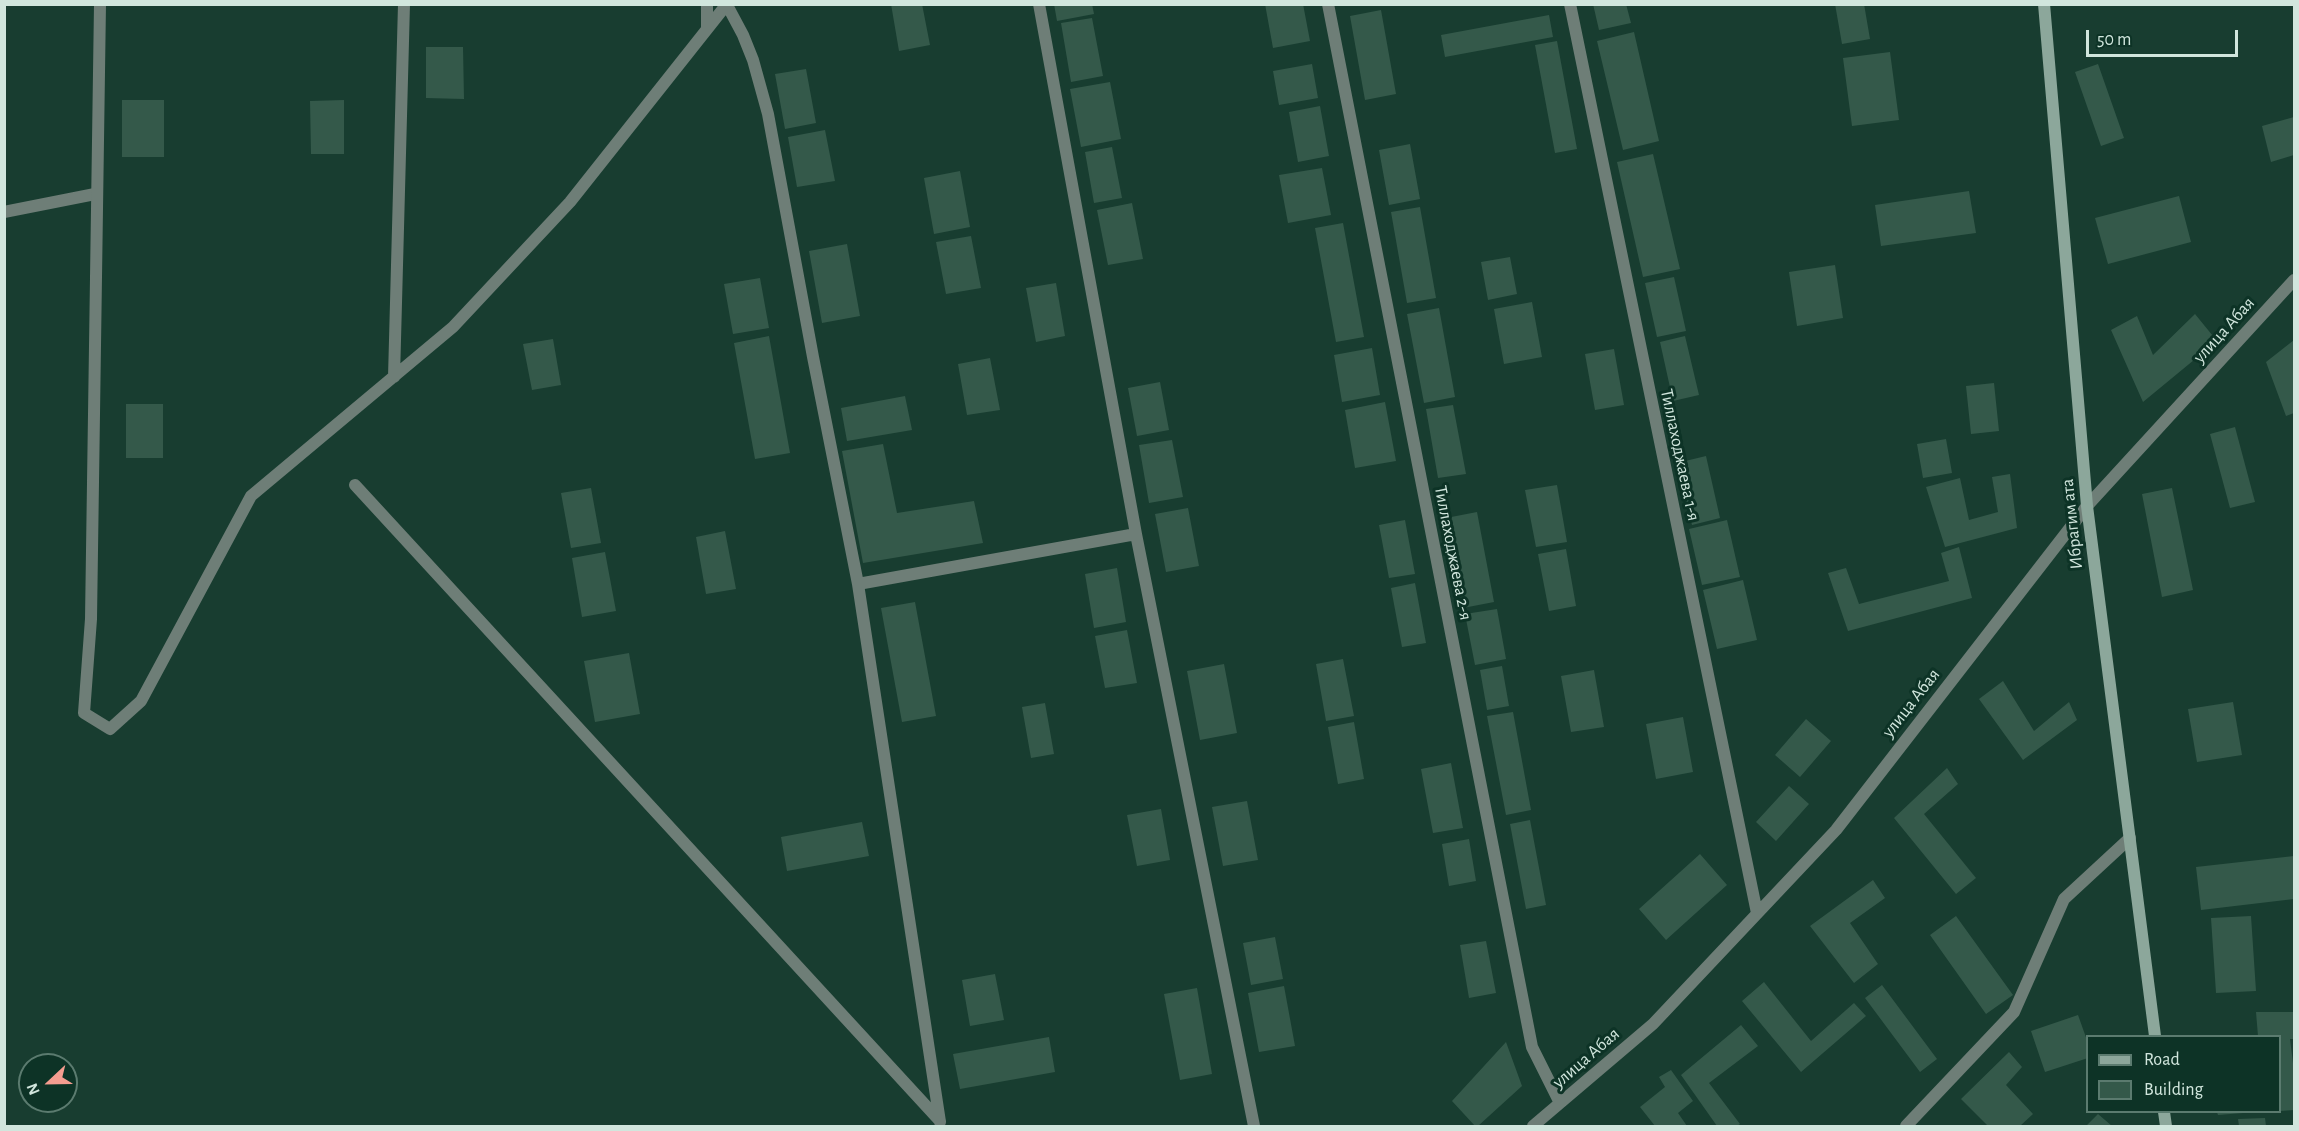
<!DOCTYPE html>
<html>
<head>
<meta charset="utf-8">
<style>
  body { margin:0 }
  #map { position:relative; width:2299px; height:1131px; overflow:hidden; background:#183d30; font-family:"Alegreya Sans",sans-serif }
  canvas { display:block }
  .frame { position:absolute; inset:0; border:6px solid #d1e6dd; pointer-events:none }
  .legend { position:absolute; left:2086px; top:1035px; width:195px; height:78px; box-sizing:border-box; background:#0d3326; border:2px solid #5b7b6f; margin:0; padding:8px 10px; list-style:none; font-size:18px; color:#d1e6dd }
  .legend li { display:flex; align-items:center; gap:12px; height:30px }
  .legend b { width:30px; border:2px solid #5b7b6f }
  .north { position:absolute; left:18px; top:1053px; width:60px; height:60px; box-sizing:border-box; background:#0d3326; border:2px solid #5b7b6f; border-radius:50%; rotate:248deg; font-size:16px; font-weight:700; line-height:24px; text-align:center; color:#d1e6dd }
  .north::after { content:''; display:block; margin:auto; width:21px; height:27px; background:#f59d90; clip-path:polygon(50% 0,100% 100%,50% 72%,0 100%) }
  .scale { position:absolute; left:2086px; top:30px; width:152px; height:27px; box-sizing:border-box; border:3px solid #d1e6dd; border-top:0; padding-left:8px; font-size:18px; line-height:21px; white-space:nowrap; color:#d1e6dd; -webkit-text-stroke:4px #0d3326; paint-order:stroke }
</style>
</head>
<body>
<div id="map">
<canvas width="2299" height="1131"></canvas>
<div class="frame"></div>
<ul class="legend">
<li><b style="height:8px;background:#8ca79b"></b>Road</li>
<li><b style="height:16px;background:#34594a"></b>Building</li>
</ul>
<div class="north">N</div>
<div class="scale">50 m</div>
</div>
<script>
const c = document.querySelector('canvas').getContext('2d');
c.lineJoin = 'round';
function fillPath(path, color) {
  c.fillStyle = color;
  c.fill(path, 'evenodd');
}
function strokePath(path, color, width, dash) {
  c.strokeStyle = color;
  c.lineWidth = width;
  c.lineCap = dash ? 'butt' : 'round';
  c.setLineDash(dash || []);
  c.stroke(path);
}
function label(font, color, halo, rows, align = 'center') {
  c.font = font + ' "Alegreya Sans",sans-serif';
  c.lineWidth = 6;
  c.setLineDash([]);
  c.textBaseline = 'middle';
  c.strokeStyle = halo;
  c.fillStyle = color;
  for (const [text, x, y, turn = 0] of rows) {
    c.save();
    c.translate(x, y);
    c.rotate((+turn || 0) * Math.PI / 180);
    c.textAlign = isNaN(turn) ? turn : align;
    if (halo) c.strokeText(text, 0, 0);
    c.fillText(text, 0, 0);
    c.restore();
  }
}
fillPath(new Path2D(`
  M891,4H922L930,45L899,51Z
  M1054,4H1092L1094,14L1057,21Z
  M1265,4H1303L1310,41L1273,48Z
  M1593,4H1626L1631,23L1599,30Z
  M1835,4H1864L1870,39L1842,44Z
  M1381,10L1396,94L1365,100L1350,16Z
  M1549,15L1553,37L1445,57L1441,35Z
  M1092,18L1103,76L1071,82L1061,23Z
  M1634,32L1659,141L1623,150L1597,41Z
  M1557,41L1577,149L1555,153L1535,45Z
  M426,47H463L464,99L426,98Z
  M1890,52L1899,120L1852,126L1843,58Z
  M1312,64L1318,98L1279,105L1273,71Z
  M2098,64L2124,138L2101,146L2075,72Z
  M806,69L816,123L785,129L775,74Z
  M1110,82L1121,139L1081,147L1070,89Z
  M122,100H164V157H122Z
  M344,100V154H311L310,101Z
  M1320,106L1329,156L1298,162L1289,112Z
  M2294,117V155L2271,162L2262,126Z
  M825,130L835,181L797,187L788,137Z
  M1410,144L1420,199L1389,205L1379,150Z
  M1112,147L1122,198L1094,203L1085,152Z
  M1653,154L1680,269L1643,277L1617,162Z
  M1322,168L1331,215L1288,223L1279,175Z
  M960,171L970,227L934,234L924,178Z
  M1969,191L1976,233L1881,246L1875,205Z
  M2179,196L2191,242L2108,264L2095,218Z
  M1132,203L1143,259L1108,265L1097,210Z
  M1420,207L1436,298L1407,303L1391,212Z
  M1343,223L1364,337L1336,342L1315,228Z
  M971,236L981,288L946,294L936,242Z
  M847,244L860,316L822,323L809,251Z
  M1510,257L1517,294L1488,300L1481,262Z
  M1835,265L1843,318L1797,326L1789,272Z
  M1674,277L1686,331L1657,337L1645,283Z
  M760,278L769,328L733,334L724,284Z
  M1056,283L1065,336L1036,342L1026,288Z
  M1532,302L1542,357L1504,364L1494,309Z
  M1439,308L1455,397L1424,403L1407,314Z
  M2195,314L2217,341L2143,402L2111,330L2137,316L2153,355Z
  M769,336L790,453L755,459L734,343Z
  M1685,336L1699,395L1673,401L1660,342Z
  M553,339L561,385L532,390L523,344Z
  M2294,340V413L2286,416L2266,362Z
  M1372,348L1380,395L1342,402L1334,355Z
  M1614,349L1624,405L1595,410L1585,354Z
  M990,358L1000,410L967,415L958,364Z
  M1160,382L1169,430L1137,436L1128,388Z
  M1994,383L1999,431L1971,434L1966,386Z
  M905,396L912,430L847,441L841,408Z
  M1385,402L1396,461L1355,468L1345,410Z
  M126,404H163V458H126Z
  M1453,405L1466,474L1438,478L1426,409Z
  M2235,427L2255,502L2230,508L2210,434Z
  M1946,439L1952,473L1923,478L1917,444Z
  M1172,440L1183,497L1149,503L1139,445Z
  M883,444L897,513L974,501L983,543L863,563L842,451Z
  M1706,456L1720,518L1692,525L1677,463Z
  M2010,474L2017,528L1945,547L1926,487L1960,478L1969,520L1998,512L1992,477Z
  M1557,485L1567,542L1536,547L1525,490Z
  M591,488L601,543L571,548L561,493Z
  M2172,488L2193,590L2162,597L2142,494Z
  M1188,508L1199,566L1166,572L1155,514Z
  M1477,512L1494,602L1463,608L1446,518Z
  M1405,520L1415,574L1389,578L1379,525Z
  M1727,520L1740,577L1702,585L1689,529Z
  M725,531L736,589L706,594L696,537Z
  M1959,547L1972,598L1848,631L1828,573L1846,568L1859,604L1949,581L1941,553Z
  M1566,549L1576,606L1549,611L1538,554Z
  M605,552L616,611L582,617L572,558Z
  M1117,568L1126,622L1094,628L1085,574Z
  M1743,580L1757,640L1717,649L1703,590Z
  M1415,583L1426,643L1402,647L1391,588Z
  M915,602L936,716L902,722L881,608Z
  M1497,609L1506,659L1475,665L1465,614Z
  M1127,630L1137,683L1105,688L1095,636Z
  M629,653L640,714L595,722L584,661Z
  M1343,659L1354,716L1326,721L1316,664Z
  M1224,664L1237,733L1200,740L1187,671Z
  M1502,666L1509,706L1487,710L1480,670Z
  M1594,670L1604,727L1571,732L1561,676Z
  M2003,681L2034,731L2069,702L2077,720L2023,760L1979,699Z
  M2233,702L2242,755L2197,762L2188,709Z
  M1045,703L1054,754L1031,758L1022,707Z
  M1513,712L1531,810L1506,815L1487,716Z
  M1683,717L1693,772L1656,779L1646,724Z
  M1806,719L1831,741L1800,777L1775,755Z
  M1354,722L1364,779L1338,784L1328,727Z
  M1451,763L1463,828L1433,833L1421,769Z
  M1947,768L1958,784L1924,814L1976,878L1956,894L1894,818Z
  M1789,786L1809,804L1776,841L1756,822Z
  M1247,801L1258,860L1223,866L1212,807Z
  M1161,809L1170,860L1137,866L1127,815Z
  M1530,820L1546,905L1526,909L1510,824Z
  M862,822L869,856L787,871L781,837Z
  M1469,839L1476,881L1449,886L1442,844Z
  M1700,854L1727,885L1666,940L1639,909Z
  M2294,856V899L2201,910L2196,867Z
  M1873,880L1885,898L1850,923L1878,964L1854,983L1810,926Z
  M1956,916L2013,995L1986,1014L1930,935Z
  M2251,916L2256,991L2216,993L2211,918Z
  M1275,937L1283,979L1251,985L1243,943Z
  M1486,941L1496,993L1469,998L1460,945Z
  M995,974L1004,1020L970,1026L962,980Z
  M1764,982L1811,1041L1854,1003L1866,1016L1801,1072L1742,1001Z
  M1882,985L1937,1059L1920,1072L1865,998Z
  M1284,986L1295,1046L1259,1052L1248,993Z
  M1197,988L1212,1074L1180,1080L1164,994Z
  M2256,1012H2294V1039H2290L2294,1071V1110L2280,1111V1036H2258Z
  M2078,1015L2088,1043V1058L2045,1072L2031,1031Z
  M1741,1025L1758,1046L1709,1083L1740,1124L1737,1126H1717L1681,1075Z
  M1049,1037L1055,1072L960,1089L953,1054Z
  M1506,1042L1522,1086L1478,1126H1475L1452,1101Z
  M2009,1052L2022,1067L2006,1085L2033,1114L2020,1126H1988L1961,1099Z
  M1671,1070L1693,1101L1678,1113L1687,1126H1655L1640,1107L1665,1087L1659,1077Z
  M2217,1112H2243V1113L2218,1115Z
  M2098,1114L2112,1126H2086Z
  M2265,1118L2266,1126H2239L2238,1119Z`), '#34594a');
strokePath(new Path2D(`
  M4,212L95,194`), '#6e7e77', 12);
strokePath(new Path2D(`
  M100,4L91,619L84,713L110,729L141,701L251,496L453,327L570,202L727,4
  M1039,4L1136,534L1254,1126
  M1328,4L1532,1047L1560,1103
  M1570,4L1757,913
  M727,5L743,35L753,60L768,114L813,357L858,584L940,1122
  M707,29V4
  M394,377L404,4
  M355,485L940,1121
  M858,584L1136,534
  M1533,1126L1653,1024L1836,830L2087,506L2294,280
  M1906,1126L2014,1012L2064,899L2130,838`), '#6e7e77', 12);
strokePath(new Path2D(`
  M2044,4L2087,506L2155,1036
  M2164,1112L2166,1126`), '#8ca79b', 12);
label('18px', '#d1e6dd', '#0d3326', [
  ["улица Абая",2224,330,-48],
  ["Тиллаходжаева 1-я",1680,455,78],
  ["Ибрагим ата",2072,524,-96],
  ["Тиллаходжаева 2-я",1453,553,79],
  ["улица Абая",1911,703,-52],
  ["улица Абая",1586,1058,-41]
]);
</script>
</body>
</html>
